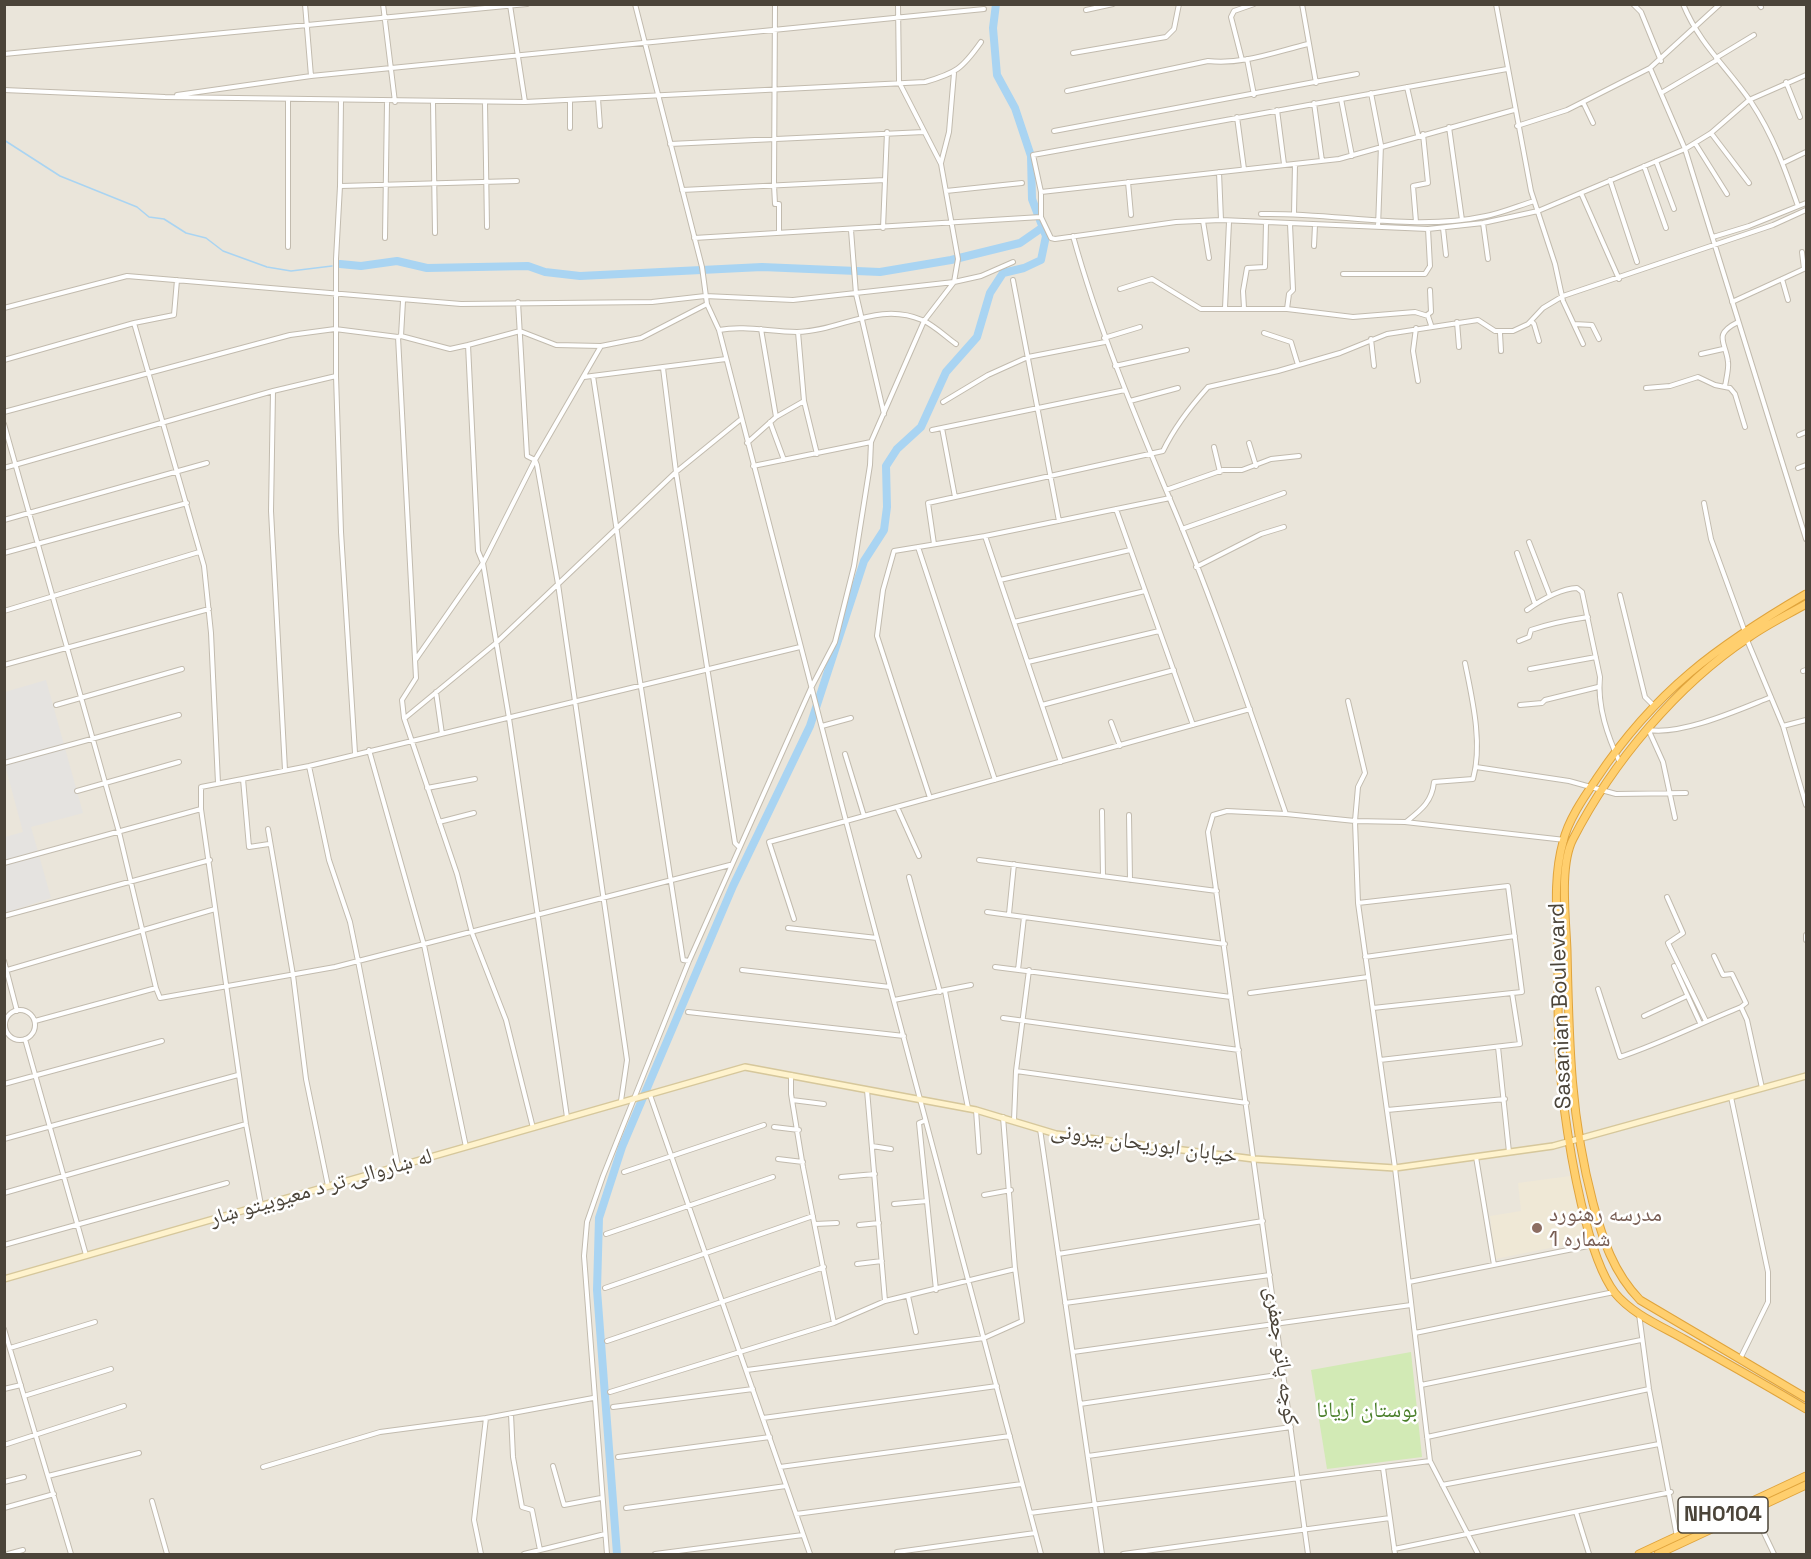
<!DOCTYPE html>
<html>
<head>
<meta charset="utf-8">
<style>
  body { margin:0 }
  #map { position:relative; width:1811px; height:1559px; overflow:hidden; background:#f6f3ec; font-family:"Space Grotesk",sans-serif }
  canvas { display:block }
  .frame { position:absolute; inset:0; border:6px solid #4b4439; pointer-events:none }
</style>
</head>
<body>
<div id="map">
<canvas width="1811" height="1559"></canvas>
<div class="frame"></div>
</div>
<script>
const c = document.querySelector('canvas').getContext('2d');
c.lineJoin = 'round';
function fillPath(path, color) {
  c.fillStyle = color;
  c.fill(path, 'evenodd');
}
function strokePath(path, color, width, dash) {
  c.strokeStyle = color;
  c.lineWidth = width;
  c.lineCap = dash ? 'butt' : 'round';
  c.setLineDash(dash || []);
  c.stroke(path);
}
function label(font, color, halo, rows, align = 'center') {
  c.font = font + ' "Space Grotesk","Noto Naskh Arabic",sans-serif';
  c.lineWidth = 5;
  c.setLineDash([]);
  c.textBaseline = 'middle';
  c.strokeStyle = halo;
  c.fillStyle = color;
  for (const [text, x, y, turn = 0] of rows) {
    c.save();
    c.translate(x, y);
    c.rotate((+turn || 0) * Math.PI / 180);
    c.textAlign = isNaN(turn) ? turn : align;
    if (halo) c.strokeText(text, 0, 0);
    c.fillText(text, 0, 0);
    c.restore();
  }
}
fillPath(new Path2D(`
  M5,5H1806V1554H5Z`), '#eae5da');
fillPath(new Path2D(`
  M1570,1176L1585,1241L1495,1259L1490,1216L1521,1211L1518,1183Z`), '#efe8d6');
fillPath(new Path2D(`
  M1411,1352L1422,1457L1327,1469L1311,1370Z`), '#d2eab5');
fillPath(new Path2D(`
  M46,680L83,813L31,827L51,898L5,913V837L23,832L5,765V692Z`), '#e5e3e0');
strokePath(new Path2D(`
  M4,140L60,176L137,207L149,217L164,219L186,233L206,238L223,251L267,267L291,271L332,266`), '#a9d4f2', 1.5);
strokePath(new Path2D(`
  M340,264L361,266L397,261L427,268L528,266L545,272L580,276L762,267L880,272L951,260L1020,243L1043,227
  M617,1554L597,1290L599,1218L622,1147L733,886L810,726L864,561L884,530L887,507L886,466L897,449L921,427L946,372L977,337L990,293L1003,273L1024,268L1041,260L1046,236L1032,199L1031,156L1015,108L997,75L993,28L996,4`), '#a9d4f2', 8);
const street = new Path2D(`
  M305,4L311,76
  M383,4L395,102
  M635,4L702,267L707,304L719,330L846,821L769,842L794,919
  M775,4L774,185L775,204H779V233
  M1302,4L1316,83
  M1496,4L1531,191L1555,264L1563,301L1583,344
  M1633,4L1641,12L1661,61
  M1683,4C1700,45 1727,67 1751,102C1773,135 1785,169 1798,206
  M1759,4L1761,7
  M510,5L525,102
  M1086,10L1113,4
  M1073,53L1166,37L1174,29L1179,4
  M4,54L527,4
  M1716,58L1754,35
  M1247,59L1254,95
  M1242,60L1231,17L1234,11L1254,4
  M1650,68L1685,149L1806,539
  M1786,82L1800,117
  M1407,87L1418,135
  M4,90L165,97L525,102L925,82C956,73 962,69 981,42
  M1067,91L1208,61C1242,65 1275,52 1308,44
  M1371,93L1381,145L1378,227
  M1661,93L1717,60
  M177,95L311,76L984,9
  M598,99L600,126
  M1341,99L1352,156
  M570,100V128
  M341,101L340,186L336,259V376L341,532L355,753
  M433,102L435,233
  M485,102L487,227
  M1583,102L1593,123
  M1314,103L1322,161
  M1277,110L1284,164
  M1237,117L1244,169
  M1517,126L1567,110L1650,68L1720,4
  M1449,127L1462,220
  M1054,131L1357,74
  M1711,133L1749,183
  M1695,143L1727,194
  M670,144L924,132
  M1656,161L1674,209
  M941,163L949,132L954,73
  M1783,163L1806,152
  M1644,166L1666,228
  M1219,172L1221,220
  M1610,180L1637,262
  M1128,182L1131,215
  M341,186L517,181
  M682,190L885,180
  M946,191L1022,183
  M1041,192L1339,159L1514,110
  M1581,193L1619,279
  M1261,214C1336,212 1412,232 1486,216C1502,213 1518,206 1534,201
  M1294,214L1295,164
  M1041,217L1051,238L1055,239L1176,222L1221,220L1428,229L1483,223L1538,211L1685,149L1711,133L1749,100L1806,75
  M1203,221L1209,258
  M1416,222L1413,186L1428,183L1423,134
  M1483,223L1488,259
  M883,228L887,132
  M1443,228L1446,255
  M851,230L856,294L884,414
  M1073,236C1098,326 1133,411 1169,497C1213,600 1249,708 1286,814L1355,821L1405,822L1565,840
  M1713,237L1749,226L1806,203
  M385,238L387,102
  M694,238L1041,217V192L1033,155L1507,69
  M1314,246L1315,225
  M288,247V100
  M1802,252L1804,269
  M1343,274H1425L1430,266L1428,229
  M1782,279L1788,300
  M1013,280L1059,521
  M1120,289L1152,279L1201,309H1287L1353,317L1415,312L1428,316L1431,325
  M403,301L401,336L398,337L416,678L402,700L404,718L457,874L472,933L506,1020L533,1128
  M518,302L527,456L535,460L537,465L558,584L627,1060L621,1101
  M1732,302L1806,268
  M4,308L127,276L461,304L652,302L705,296L793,300L954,282L981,276L1013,262
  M1225,308L1229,222
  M1244,308L1243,291L1247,268L1265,267L1266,223
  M1287,309L1289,294L1293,290L1290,224
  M1427,315L1431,312L1430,290
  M1531,321L1534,324L1539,341
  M1457,322L1459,347
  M134,323L204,566L211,633L218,783
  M1574,324L1592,325L1599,339
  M1416,328L1413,351L1418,381
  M761,329L776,417
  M719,330C745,325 770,332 797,332C841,331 878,301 922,320C934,325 946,337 956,344
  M798,332L804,401L817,454
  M1264,333L1291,342L1298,365
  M1500,333L1501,351
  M401,336L450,349L468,345L478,551L483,563L509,718L567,1117
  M1104,338L1140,327
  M1371,339L1374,366
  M468,345L520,331L556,345L601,346
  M1701,354L1723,349
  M4,360L134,323L174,315L177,280
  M1115,366L1187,350
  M663,368L676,472L735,843L739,847
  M593,376L683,960L689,961
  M584,377L726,359
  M1725,387C1726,379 1729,369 1728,362C1726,342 1712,335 1738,322
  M1646,388L1670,386L1698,377L1715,385L1730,388L1735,394L1745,427
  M273,391L271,511L285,770
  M1130,401L1178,388
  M943,402L988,375L1028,357L1105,342
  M4,412L290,335L335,329L398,337
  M770,422L784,460
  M4,424L119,832L156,988
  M942,428L955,497
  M932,430L1125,390
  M1799,435L1806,432
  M747,443L776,417L804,401
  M1249,443L1256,466
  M1214,447L1220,472
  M753,466L871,442
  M4,468L273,391L336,376
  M1798,468L1806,465
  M1166,490L1223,470H1242L1271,459L1299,456
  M1704,503L1711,539L1745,632
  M1116,509L1193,725
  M4,520L207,463
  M1182,529L1284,493
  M985,536L1061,762
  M1529,542L1550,596
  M934,544L928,503L1163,451C1174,428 1191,406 1208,387L1278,371L1340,353L1387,334L1478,320L1495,331H1513L1528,324L1543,308L1563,296L1773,225L1806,210
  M918,547L995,780
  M4,553L187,503
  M1517,553L1535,604
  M1196,567L1261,534L1284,527
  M1000,580L1130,550
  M1620,595L1645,697L1653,705
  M1527,610C1541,600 1559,589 1577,588L1582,592L1600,677C1597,707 1608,737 1620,763
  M4,611L199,552
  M1014,622L1145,591
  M1747,640L1783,726L1806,805
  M1519,641L1529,637L1531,630C1551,623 1568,620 1588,617
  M416,659L483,563L535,460L601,346L641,338L707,304
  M1028,662L1159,631
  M4,665L209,609
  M1530,669L1596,657
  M1803,671L1806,670
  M436,692L442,734
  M1348,701L1365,773L1358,787L1355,821L1358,903L1395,1168L1430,1461L1478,1554
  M56,705L182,669
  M1042,705L1174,670
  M1520,705L1542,703L1545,700L1598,687
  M405,718L496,643L676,472L740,420
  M1111,722L1120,746
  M822,726L851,718
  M1783,726L1806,720
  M1649,730C1683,735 1738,710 1771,697
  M1649,731L1663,762L1675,818
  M369,750L424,945L466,1147
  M845,754L864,816
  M4,763L179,715
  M309,766L329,860L350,922L358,961L398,1166
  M1476,767L1569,781L1616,794L1686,793
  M243,779L249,847L269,844
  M427,788L475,779
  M77,791L179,762
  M930,798L877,636L883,590L894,551L985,536L1170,498
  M897,807L919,856
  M201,809L246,1124L261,1205
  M1102,811L1103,876
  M1286,814L1227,811L1213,815L1208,832L1308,1554
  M1129,815L1130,880
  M439,822L474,813
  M1406,822C1421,810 1432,802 1434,782L1473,779C1483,743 1472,698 1465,663
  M268,829L293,975L306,1079L328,1186
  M979,860L1217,891
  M4,863L201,809V787L309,766L800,647
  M909,877L940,992
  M1667,897L1683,933L1668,943L1706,1021
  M1358,903L1508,886L1522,992L1512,993L1520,1044L1380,1060
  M987,912L1225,944
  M1009,914L1014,864
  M4,916L210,860
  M788,928L877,938
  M1806,935V940
  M1714,956L1723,975L1732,974L1746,1003L1741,1007L1747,1020L1762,1088
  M1365,957L1515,936
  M4,961L17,1011
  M1674,966L1700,1023
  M995,967L1231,997
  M742,970L890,987
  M1018,970L1024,917
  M4,971L215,909
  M1598,989L1620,1057C1662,1043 1701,1023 1741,1007
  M945,991L968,1108
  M1250,993L1368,977
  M894,1000L971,985
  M1373,1008L1512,993
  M5 1025a15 15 0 1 1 30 0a15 15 0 1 1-30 0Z
  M688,1012L904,1036
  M1644,1016L1687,996
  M1003,1018L1239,1050
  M35,1021L156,988L160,998L335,967L730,865
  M25,1039L86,1255
  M1498,1047L1509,1152
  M1016,1071L1247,1103
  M791,1075V1094L803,1167L834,1323
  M4,1084L162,1041
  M867,1090L885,1301
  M650,1095L810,1554
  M1731,1097L1768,1272V1302L1740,1359
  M792,1100L824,1104
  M976,1110L979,1152
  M1387,1110L1505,1099
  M1014,1120L1016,1071L1029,970
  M924,1121L919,1123L936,1290
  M774,1127L799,1130
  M1040,1129L1102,1554
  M4,1139L238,1075
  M872,1146L891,1149
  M1476,1157L1494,1265
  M778,1159L803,1162
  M624,1172L764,1125
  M841,1177L875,1174
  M4,1193L246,1124
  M984,1195L1011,1190
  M894,1204L927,1201
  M815,1224L837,1223
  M859,1225L879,1223
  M606,1234L773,1177
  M4,1245L227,1183
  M1058,1254L1263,1221
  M857,1264L882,1261
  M1409,1282L1593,1245
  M605,1288L813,1216
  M908,1296L916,1332
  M1065,1303L1270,1275
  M1639,1314L1649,1389L1677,1537
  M4,1329L71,1554
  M1415,1333L1614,1292
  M607,1341L824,1267
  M10,1348L95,1322
  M1073,1352L1411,1305
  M747,1370L984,1338L1022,1321L1015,1268
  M1421,1385L1641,1340
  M4,1389L21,1385
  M610,1392L834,1323L885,1301L1015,1269L1003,1117
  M24,1396L111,1369
  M1080,1404L1284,1374
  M613,1407L753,1389
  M511,1414L513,1457L522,1507L532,1510L540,1550
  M763,1418L997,1386
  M1427,1437L1649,1389
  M4,1445L124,1406
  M1088,1456L1291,1427
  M618,1457L770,1437
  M553,1466L564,1505L601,1498
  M263,1467L380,1432L486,1418
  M780,1467L1010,1436
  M1383,1468L1395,1554
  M48,1476L139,1453
  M4,1482L24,1477
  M1442,1485L1659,1444
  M152,1501L167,1554
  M4,1508L54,1494
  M626,1508L786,1486
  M1753,1510L1774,1554
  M1576,1512L1589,1554
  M1030,1513L1430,1461
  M796,1514L1022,1484
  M1394,1549L1671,1492
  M897,1552L1035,1533
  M8,1554L23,1550
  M481,1554L474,1520L486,1418L593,1398
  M524,1554L605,1534
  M607,1554L584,1256L587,1222L603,1176L689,961L811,688L835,642L854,566L870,465L871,442L924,321L954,282L958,259L941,164L899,82L898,4
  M655,1554L803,1535
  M1041,1554L846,821L1250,709
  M1123,1554L1390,1518`);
const secondary = new Path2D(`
  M4,1279L745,1067L976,1110L1056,1134L1254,1159L1395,1168L1553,1146L1806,1076`);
const highway = new Path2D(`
  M1806,594C1717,646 1655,691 1597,778C1584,797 1568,820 1563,842C1553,878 1557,915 1558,951C1558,1003 1557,1056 1564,1107C1570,1153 1587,1257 1615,1293C1632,1314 1661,1326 1684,1339C1725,1362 1766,1385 1806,1409
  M1806,604C1787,615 1766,625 1748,638C1677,685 1612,763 1573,839C1559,866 1566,920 1567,951C1569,1040 1570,1116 1593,1203C1603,1240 1613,1272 1640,1300L1806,1398
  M1639,1554L1806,1476
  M1658,1554L1806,1485`);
strokePath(street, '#c2bbae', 6);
strokePath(secondary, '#d6c79b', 8);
strokePath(highway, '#e0a43c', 9);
strokePath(street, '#fff', 4);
strokePath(secondary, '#fff3cd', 5);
strokePath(highway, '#ffcf6e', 7);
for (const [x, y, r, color] of [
  [1537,1228,6,"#8d6e63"]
]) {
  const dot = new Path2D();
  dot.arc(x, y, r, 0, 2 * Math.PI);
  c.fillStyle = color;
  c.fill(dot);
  strokePath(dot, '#fff', 2);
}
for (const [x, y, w] of [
  [1723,1515,90]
]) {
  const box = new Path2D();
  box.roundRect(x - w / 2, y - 18, w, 36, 4.5);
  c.fillStyle = '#fff';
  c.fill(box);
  strokePath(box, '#4b4439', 1.5);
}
label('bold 21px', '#4b4439', null, [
  ["NH0104",1723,1515]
]);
label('22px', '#4b4439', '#fff', [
  ["Sasanian Boulevard",1561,1006,-92],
  ["خیابان ابوریحان بیرونی",1144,1144,8],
  ["له ښاروالۍ تر د معیوبیتو ښار",321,1188,-16],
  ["کوچه پاتو جعفری",1281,1356,82]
]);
label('22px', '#785e54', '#fff', [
  ["مدرسه رهنورد",1549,1215],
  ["شماره 1",1549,1240]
], 'left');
label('22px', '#4a7f2a', '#fff', [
  ["بوستان آریانا",1367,1411]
]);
</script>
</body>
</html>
